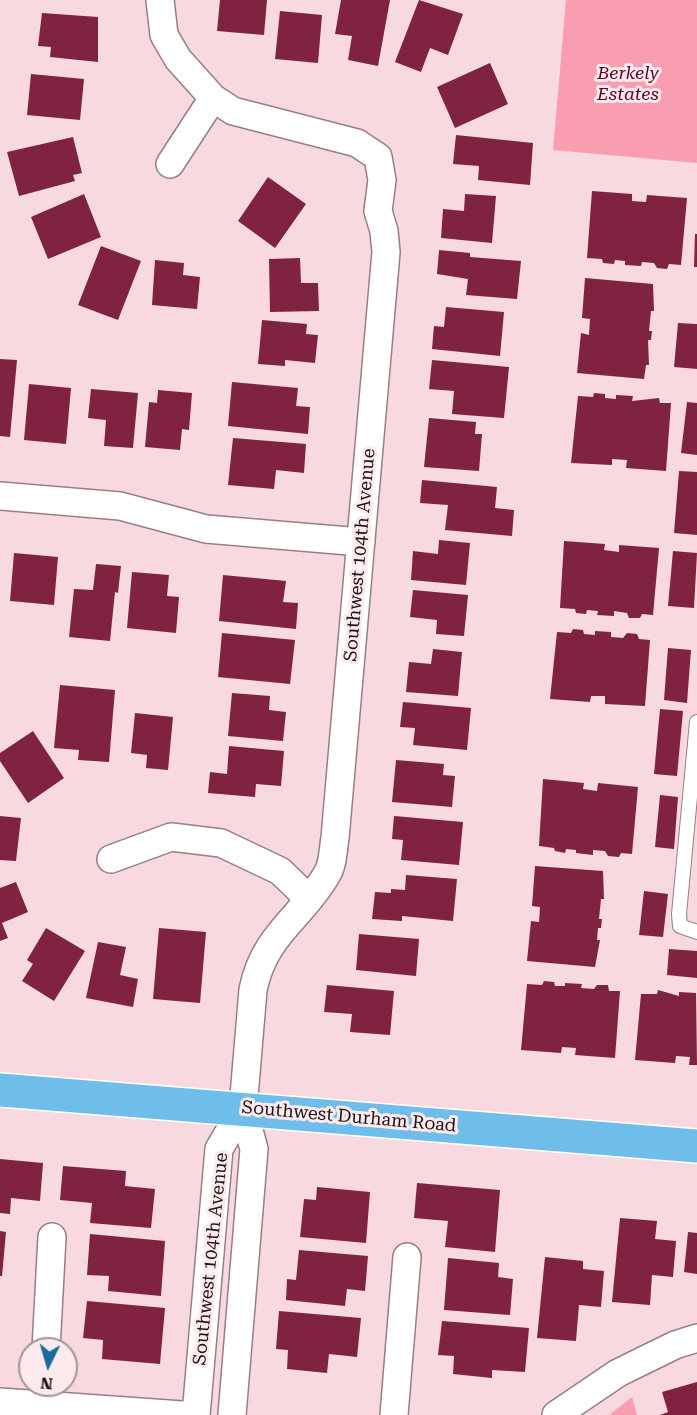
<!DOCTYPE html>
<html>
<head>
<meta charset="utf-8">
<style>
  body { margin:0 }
  #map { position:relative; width:697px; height:1415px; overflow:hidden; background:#f7d9df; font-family:"Roboto Serif",serif }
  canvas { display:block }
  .north { position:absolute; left:18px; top:1337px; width:60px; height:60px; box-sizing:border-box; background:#fceaed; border:2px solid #a39496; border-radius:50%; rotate:185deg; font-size:16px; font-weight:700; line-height:24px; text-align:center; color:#1d1214 }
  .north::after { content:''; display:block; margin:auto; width:21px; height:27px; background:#1c699b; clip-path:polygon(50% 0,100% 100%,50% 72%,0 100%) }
</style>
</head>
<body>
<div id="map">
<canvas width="697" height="1415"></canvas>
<div class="north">N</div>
</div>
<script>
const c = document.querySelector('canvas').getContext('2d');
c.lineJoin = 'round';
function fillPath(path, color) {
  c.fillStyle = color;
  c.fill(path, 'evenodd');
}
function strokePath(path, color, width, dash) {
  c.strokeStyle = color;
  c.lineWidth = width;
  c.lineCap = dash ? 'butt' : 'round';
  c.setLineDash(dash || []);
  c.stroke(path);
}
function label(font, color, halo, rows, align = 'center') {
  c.font = font + ' "Roboto Serif",serif';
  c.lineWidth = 6;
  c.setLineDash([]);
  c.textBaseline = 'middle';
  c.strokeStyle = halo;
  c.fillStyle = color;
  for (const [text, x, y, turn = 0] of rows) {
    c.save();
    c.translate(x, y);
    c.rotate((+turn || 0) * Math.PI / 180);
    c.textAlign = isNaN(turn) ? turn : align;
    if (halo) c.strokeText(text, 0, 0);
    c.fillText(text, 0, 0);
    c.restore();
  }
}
fillPath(new Path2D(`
  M566,0H697V163L553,150Z
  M632,1397L637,1415H609Z`), '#f99eb1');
fillPath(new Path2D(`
  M220,0H267L264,35L217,31Z
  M341,0H390L378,66L348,60L352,36L335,34Z
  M419,0L463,14L448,55L430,48L421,72L395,62Z
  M280,11L322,15L318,63L275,59Z
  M42,13L98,17V62L50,57L51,47L38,46Z
  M490,63L508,104L455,128L437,87Z
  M31,74L84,79L80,120L27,115Z
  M456,135L533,143L530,185L478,180L479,166L453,164Z
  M73,137L82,173L73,175L75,181L19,196L7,152Z
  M268,177L306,204L275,248L238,221Z
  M592,191L632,194V201L646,202L647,195L687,198L681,265L669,264L667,269L657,268L654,263L642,262L641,266L625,265V261L615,260L614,264L603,263L602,259L587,258Z
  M84,194L101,237L48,259L31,217Z
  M465,194L496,196L492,243L441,238L443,209L464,211Z
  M695,234H697V267H694Z
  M101,246L141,261L118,320L78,305Z
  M439,250L470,253V257L521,261L517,299L466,295L468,279L437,274Z
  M300,258L301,283H318L319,311L270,312L269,259Z
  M155,260L184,263L183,275L200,277L197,309L152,305Z
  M585,278L653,284L654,311H651L649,331H652L651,340H648L649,365H646L644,379L577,373L581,333L589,335L590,319L582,318Z
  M446,307L504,312L500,356L432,349L434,326L444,327Z
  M262,320L307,324L306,334L318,335L315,363L285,360V366L258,364Z
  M678,323L697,324V369L674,367Z
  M0,359L17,360L10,437L0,436Z
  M432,360L509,367L504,418L452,414L454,391L429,389Z
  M232,382L298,388L296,406L310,407L308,434L228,426Z
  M29,384L71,388L66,444L24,440Z
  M91,389L138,393L133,448L104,446L106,420L88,418Z
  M158,390L192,393L189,430L182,429L180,450L145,447L149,402L157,403Z
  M594,393L605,394V398L616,399V395L633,396L632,401L659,398L660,403H671L666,471L626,468L627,460L612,459V465L571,463L578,396L593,397Z
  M687,402L697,403V455L681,453Z
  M429,418L476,422L475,434H482L479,471L424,467Z
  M233,438L306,444L304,473L276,470L274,489L228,485Z
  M679,471L697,472V535L674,533Z
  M422,480L497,487L495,508L514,510L512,536L445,530L448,505L420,503Z
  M439,540L470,543L466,585L411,580L413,551L438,554Z
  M564,541L605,544L604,550L619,552V545L659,548L653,615L642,614L640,618H629L627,613L614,611V616L597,615L598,611L587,610L586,614L576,613L575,609L560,608Z
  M673,551L697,553L694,608L668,606Z
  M14,553L58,557L54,605L10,601Z
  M96,564L121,566L118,593L115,592L110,641L69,637L74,589L93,590Z
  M132,572L169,575L167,596L179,597L176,633L127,628Z
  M223,575L286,581L283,602L298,603L296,629L219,621Z
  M413,590L468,595L464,636L436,634L437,620L410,617Z
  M573,629L583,630L584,634L595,635V631L611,632V637L623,638L627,633L637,634L639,639L650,640L645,706L605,704V696H591L590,702L550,699L557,632L571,633Z
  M222,633L295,640L290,684L218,677Z
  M668,648L691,650L687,703L664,700Z
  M433,649L462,652L458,696L406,692L409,662L431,664Z
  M60,685L115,690L109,762L78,760L79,750L54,748Z
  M232,693L270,696L269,710L286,712L283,741L228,736Z
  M403,702L471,708L467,750L413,745L415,728L400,727Z
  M660,709L683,711L677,776L654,774Z
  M135,713L173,717L168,770L146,768L147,755L131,753Z
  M33,731L64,778L28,803L0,761V753Z
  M229,746L284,751L281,786L256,784L255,797L208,793L210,772L227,774Z
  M396,760L444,764L443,775L455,776L452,807L392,802Z
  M543,779L584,783L583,789L597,791L598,783L638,787L632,854L621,853L619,857L608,856L605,851L593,850V855L576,853V850L566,849L565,853L555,851L554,848L539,846Z
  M660,795L678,797L674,849L655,847Z
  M0,816L21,818L16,861L0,860Z
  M394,816L463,822L459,865L401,860L403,840L392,839Z
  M535,866L603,871L604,899H601L599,919H602L601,928H598L597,940H600L595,967L527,961L531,921L539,922L540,907L532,906Z
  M406,875L457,879L453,921L402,916V921L372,919L375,892L391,893V889L405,890Z
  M16,882L28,912L2,923L8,938L0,941V888Z
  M644,891L668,894L663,937L639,935Z
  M46,928L85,951L54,1001L22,981L33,964L27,960Z
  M159,928L206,932L200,1003L153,999Z
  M359,934L419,939L416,976L356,970Z
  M98,942L126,947L120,975L138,979L133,1007L86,998Z
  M669,949L697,951V978L667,975Z
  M544,981L554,982L555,986H565V983L582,984L581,988L594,989L597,985H608L609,991H620L615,1058L575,1055L576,1048L562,1047L561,1053L521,1050L527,984L542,985Z
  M327,985L394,991L390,1035L350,1032L352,1014L324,1012Z
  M658,990L679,996V992L696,993L697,1065H689L690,1057L676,1056L675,1063L635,1060L641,994H657Z
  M0,1159L43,1163L40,1201L11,1198L10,1214L0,1213Z
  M63,1166L126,1171L125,1186L155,1189L151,1228L90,1223L92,1203L60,1200Z
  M417,1183L500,1190L495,1252L445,1247L448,1221L414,1218Z
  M317,1187L370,1192L366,1243L300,1237L304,1199L316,1200Z
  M620,1218L657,1221L655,1239L676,1241L673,1277L652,1275L650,1305L612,1302Z
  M0,1231L6,1232L2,1276H0Z
  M688,1232L697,1233V1274L684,1272Z
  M90,1234L165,1241L161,1296L108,1291L109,1276L87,1275Z
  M299,1250L368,1256L365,1291L347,1289L345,1306L286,1300L287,1279L296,1280Z
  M545,1257L583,1261V1269L604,1271L601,1307L579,1305L576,1341L537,1338Z
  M448,1258L499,1263L498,1277L513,1279L510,1315L444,1310Z
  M87,1301L165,1308L160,1364L102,1359L103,1340L83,1338Z
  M279,1311L361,1318L357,1357L329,1354L327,1373L287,1369L288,1350L276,1349Z
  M442,1321L529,1328L525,1372L492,1370V1378L453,1374L454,1356L438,1355Z
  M697,1382V1415H660L668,1412L662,1392Z`), '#7f2340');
const service = new Path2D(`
  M697,722L679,914L680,926L697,932`);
const minor = new Path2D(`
  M160,0L164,35L178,59L213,98L233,111L357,143L378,157L382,180L378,211L384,231L386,252L335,838C333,849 333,865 327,874C302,918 264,934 253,990L243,1108L254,1149L232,1415
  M170,164L213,98
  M0,496L120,506L206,529L361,542
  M111,859L171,837L221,843L280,871L308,898
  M46,1349L52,1237
  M0,1402L182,1415
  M196,1415L219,1149L243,1108
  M394,1415L407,1257
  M556,1415L618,1373L675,1345L697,1338`);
const primary = new Path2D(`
  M0,1090L697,1146`);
strokePath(service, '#997e83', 16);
strokePath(minor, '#997e83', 30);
strokePath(primary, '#fff', 36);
strokePath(service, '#fff', 14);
strokePath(minor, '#fff', 27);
strokePath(primary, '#6ebdeb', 33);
label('italic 18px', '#5e0026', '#fceaed', [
  ["Berkely",628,74],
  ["Estates",628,95]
]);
label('18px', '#1d1214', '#fceaed', [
  ["Southwest 104th Avenue",360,555,-85],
  ["Southwest Durham Road",349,1117,5],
  ["Southwest 104th Avenue",211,1259,-84]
]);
</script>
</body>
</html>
